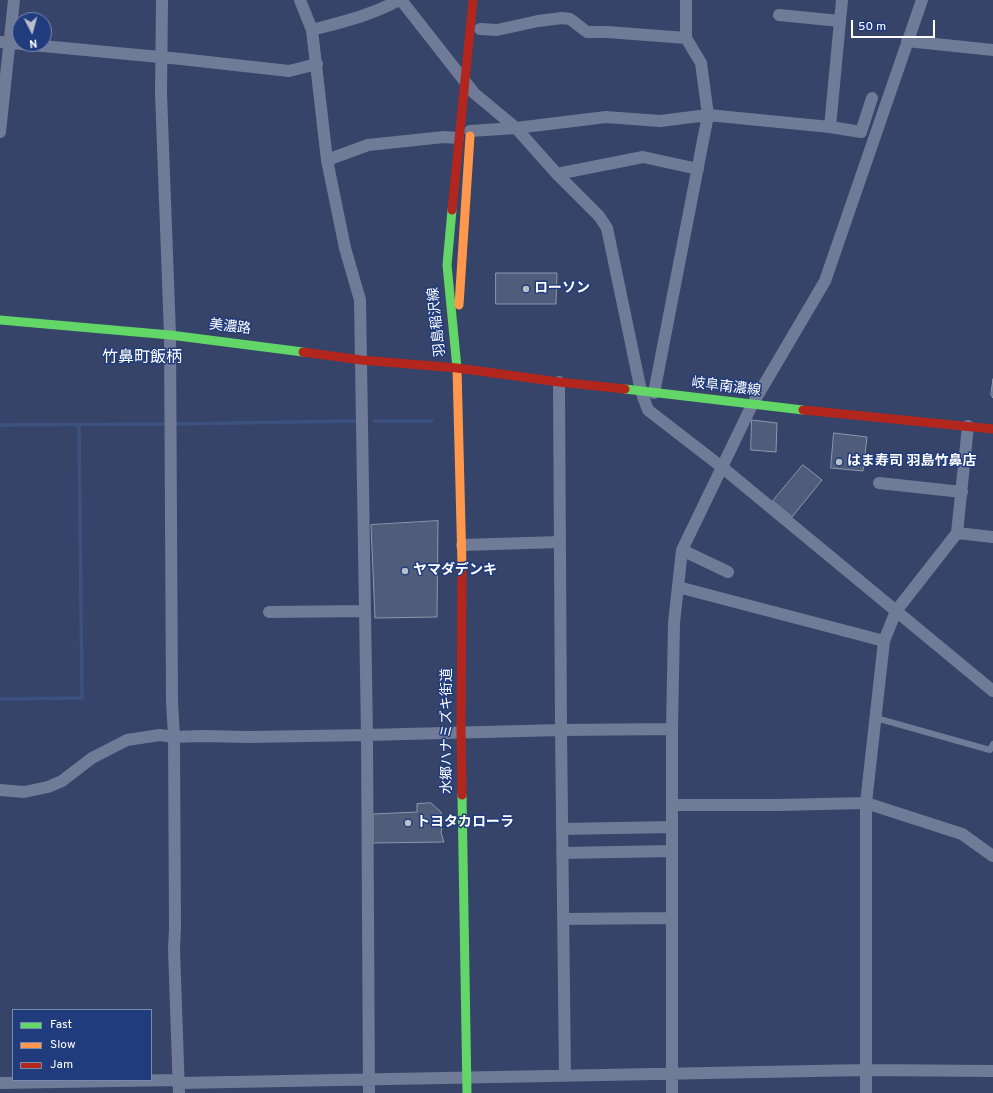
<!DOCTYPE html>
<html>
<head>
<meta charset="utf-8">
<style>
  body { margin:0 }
  #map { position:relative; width:993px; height:1093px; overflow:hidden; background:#354468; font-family:Overpass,sans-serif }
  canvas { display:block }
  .legend { position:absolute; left:12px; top:1009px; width:140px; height:72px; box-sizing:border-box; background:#203c7d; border:1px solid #798ab1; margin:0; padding:5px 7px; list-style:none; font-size:12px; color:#fff }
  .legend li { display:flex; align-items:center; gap:8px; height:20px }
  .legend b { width:20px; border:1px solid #798ab1 }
  .north { position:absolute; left:12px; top:12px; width:40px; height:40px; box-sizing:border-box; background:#203c7d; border:1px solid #798ab1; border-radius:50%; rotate:174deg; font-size:11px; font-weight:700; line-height:16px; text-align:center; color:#fff }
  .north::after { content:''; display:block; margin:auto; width:14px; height:18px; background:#b8beca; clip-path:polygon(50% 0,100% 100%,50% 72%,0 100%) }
  .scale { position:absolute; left:851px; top:20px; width:84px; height:18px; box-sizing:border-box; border:2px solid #fff; border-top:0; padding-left:5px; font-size:12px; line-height:14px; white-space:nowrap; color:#fff; -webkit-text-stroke:3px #203c7d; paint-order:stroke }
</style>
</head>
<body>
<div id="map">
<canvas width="993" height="1093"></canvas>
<ul class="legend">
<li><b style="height:5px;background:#63d668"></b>Fast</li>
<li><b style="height:5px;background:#ff974d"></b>Slow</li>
<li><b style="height:5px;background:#b3261e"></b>Jam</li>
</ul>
<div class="north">N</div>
<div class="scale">50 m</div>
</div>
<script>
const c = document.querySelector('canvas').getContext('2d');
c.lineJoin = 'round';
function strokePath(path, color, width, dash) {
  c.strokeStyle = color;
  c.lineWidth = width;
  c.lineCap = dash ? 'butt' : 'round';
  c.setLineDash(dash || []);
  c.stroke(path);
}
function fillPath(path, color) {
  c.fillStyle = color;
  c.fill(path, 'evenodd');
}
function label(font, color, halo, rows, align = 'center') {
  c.font = font + ' Overpass,"Noto Sans JP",sans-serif';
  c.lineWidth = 3;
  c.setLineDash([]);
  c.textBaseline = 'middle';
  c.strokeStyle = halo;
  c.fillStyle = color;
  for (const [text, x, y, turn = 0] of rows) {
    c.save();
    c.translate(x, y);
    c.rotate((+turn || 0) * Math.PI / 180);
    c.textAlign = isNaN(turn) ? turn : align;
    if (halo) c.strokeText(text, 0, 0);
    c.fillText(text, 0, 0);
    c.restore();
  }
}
strokePath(new Path2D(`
  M375,421H432
  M175,424L355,421
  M0,425L163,424
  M0,699L82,698L79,425`), '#3d5181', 3.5);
const building = new Path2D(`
  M496,273H557L556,304H496Z
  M993,379V398L991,395Z
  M752,420L777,423L776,452L751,450Z
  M834,433L867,437L863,471L831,468Z
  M803,465L822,480L792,517L773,501Z
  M438,521L437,617L375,618L371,525Z
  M431,803L441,812L443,820L441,833L444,842L373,843V814L417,812V804Z`);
fillPath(building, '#505d7a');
strokePath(building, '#8e97ad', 1);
strokePath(new Path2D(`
  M876,718L990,750L993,744`), '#707b97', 6);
strokePath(new Path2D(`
  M162,0L161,93L170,335L172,701L174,737L175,929L174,949L179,1093
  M300,0L312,30L327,160L345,248L360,300L367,735L369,1093
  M401,0L474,93L516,128L557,174L599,216L607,228L641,391L648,410L723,468L993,691
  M779,15L840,21
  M480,29L497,30L538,21L562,18L570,19L587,32H607L686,38
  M312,30C342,22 372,15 399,0
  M907,41L993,50
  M0,42L181,59L289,71L317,64
  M830,127L842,0
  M470,131L516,128L606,117L660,121L708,115L830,127L861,132L872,98
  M0,132L14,0
  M327,160L368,145L444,137L458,138
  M557,174L643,157L698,169
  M559,382L561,730L565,1076
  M654,393L708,115L701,63L686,38V0
  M879,483L962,492
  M957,533L968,426
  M462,545L560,542
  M682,550L728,572
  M678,587L884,641
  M269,612L365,611
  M0,790L24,792L48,787L62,781L92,758L127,740L160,735L174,737L202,736L249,737L367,735L561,730L672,729
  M672,805H778L866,803L962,834L993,856
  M562,829L672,827
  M562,853L672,851
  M563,919L672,918
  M0,1083L174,1080L179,1083L866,1070L993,1071
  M672,1093V729L674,623L682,550L752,405L825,281L922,0
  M866,1093V803L884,641L896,611L957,533L993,537`), '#707b97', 12);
strokePath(new Path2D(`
  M452,210L447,265L457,368
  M0,320L170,335L303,352
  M625,389L803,410
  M462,795L467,1093`), '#63d668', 9);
strokePath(new Path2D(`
  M459,305L470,136
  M457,368L462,566`), '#ff974d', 9);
strokePath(new Path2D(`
  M452,210L473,0
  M303,352L361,360L457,368L559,382L625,389
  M803,410L993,429
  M462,566L461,732L462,795`), '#b3261e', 9);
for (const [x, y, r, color] of [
  [526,289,4,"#b8beca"],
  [839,462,4,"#b8beca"],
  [405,571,4,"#b8beca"],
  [408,823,4,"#b8beca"]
]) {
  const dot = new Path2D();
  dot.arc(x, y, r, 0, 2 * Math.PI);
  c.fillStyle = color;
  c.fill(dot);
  strokePath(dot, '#203c7d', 1.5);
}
label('bold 14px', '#fff', '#203c7d', [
  ["ローソン",534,289],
  ["はま寿司 羽島竹鼻店",847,462],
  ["ヤマダデンキ",413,571],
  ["トヨタカローラ",416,823]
], 'left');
label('14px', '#fff', '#203c7d', [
  ["羽島稲沢線",438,322,-96],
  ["美濃路",230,328,7],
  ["岐阜南濃線",726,388,7],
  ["水郷ハナミズキ街道",448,731,-90]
]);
label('16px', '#fff', '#203c7d', [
  ["竹鼻町飯柄",142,359]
]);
</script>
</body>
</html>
